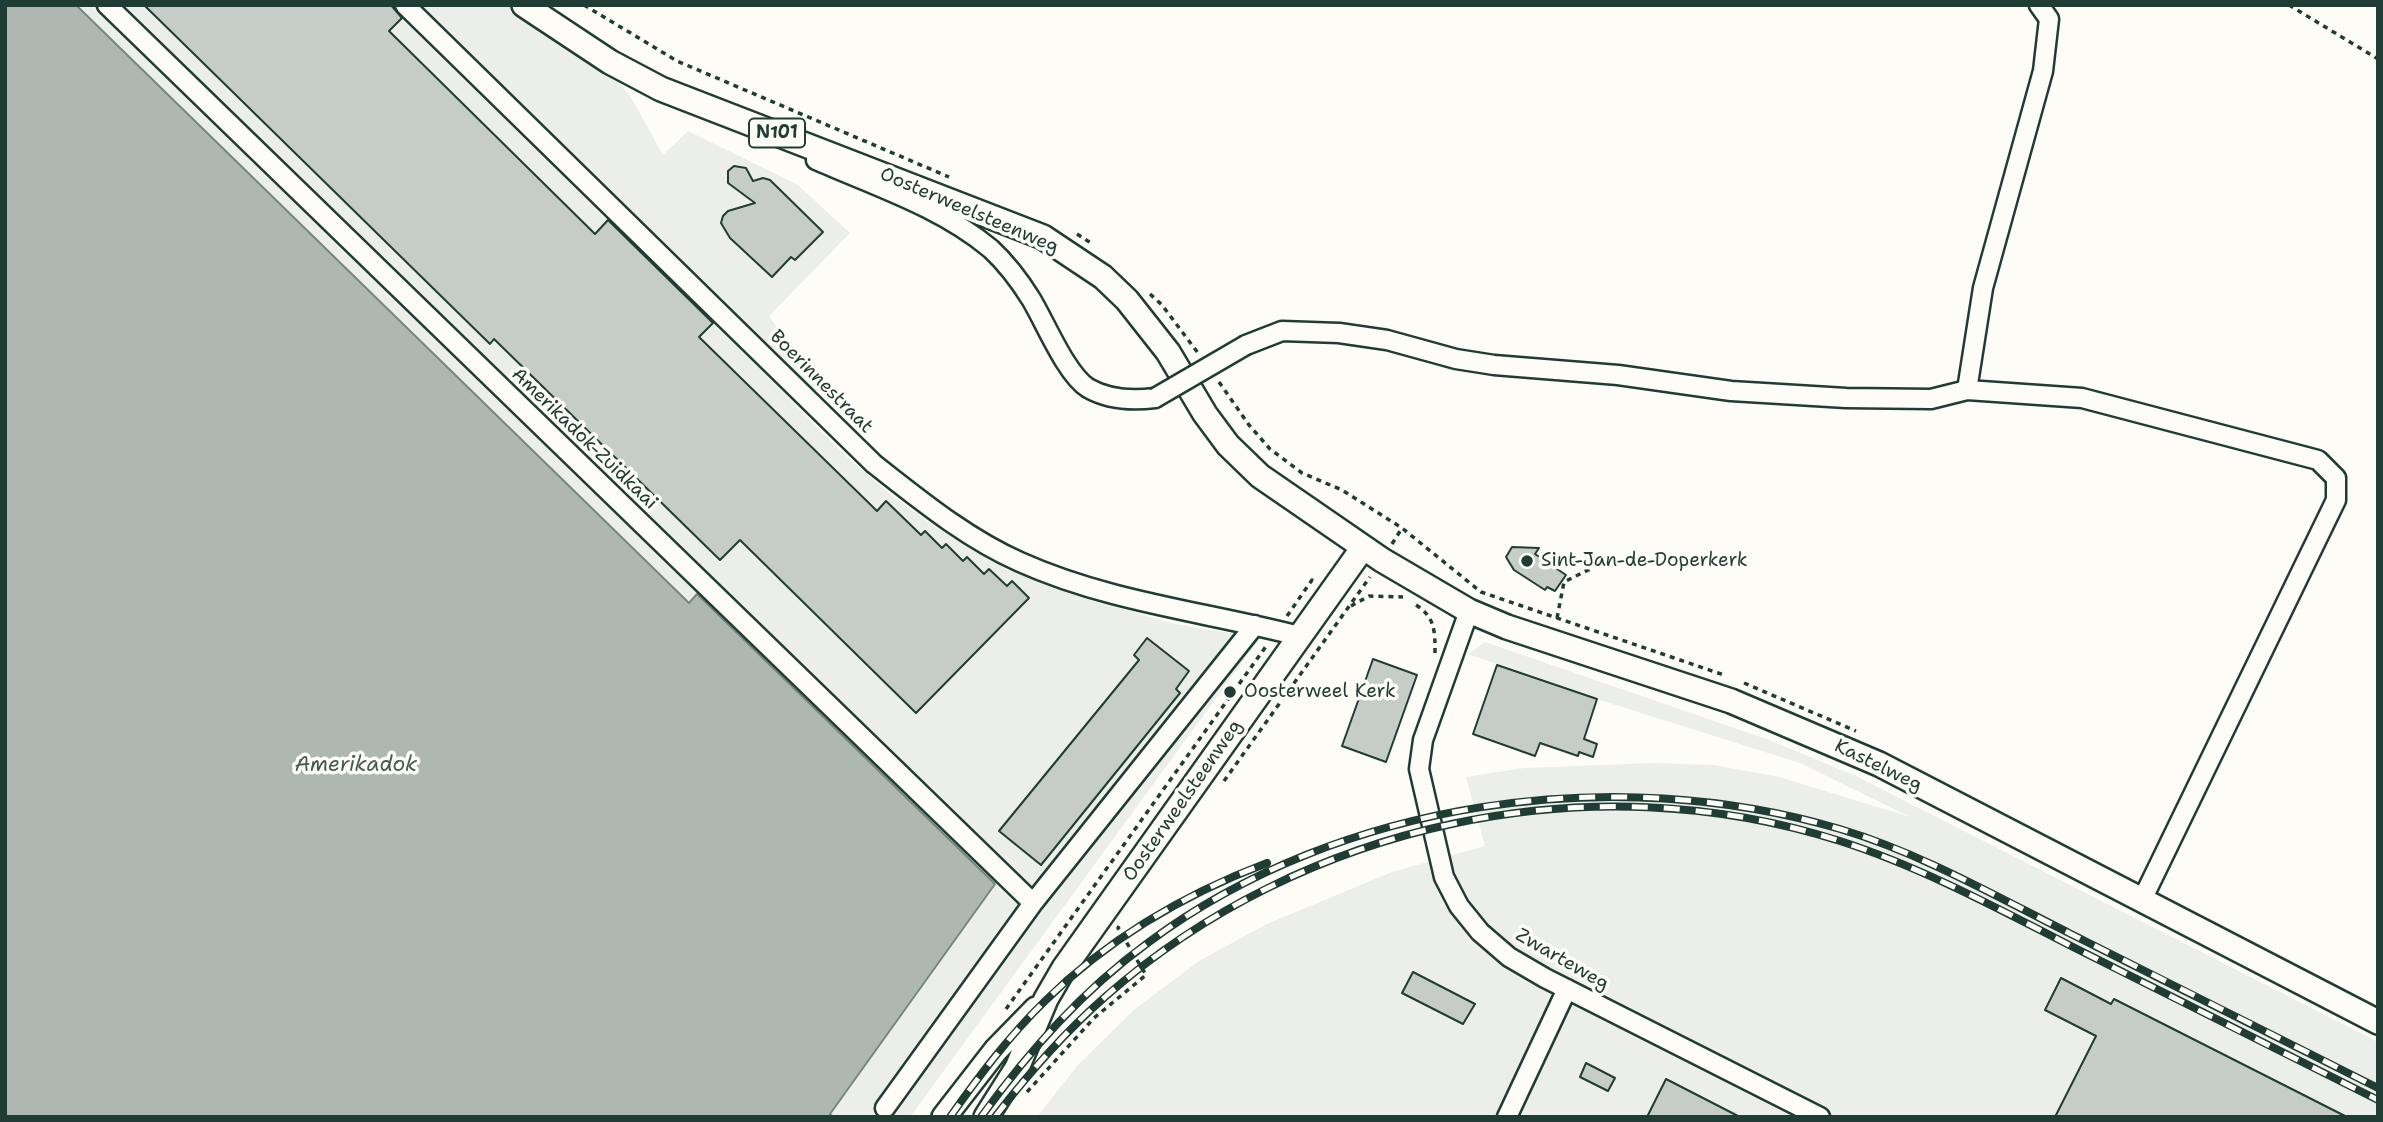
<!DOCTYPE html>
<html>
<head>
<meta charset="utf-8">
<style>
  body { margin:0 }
  #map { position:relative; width:2383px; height:1122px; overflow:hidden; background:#fdfcf7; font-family:"Shantell Sans",sans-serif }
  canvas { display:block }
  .frame { position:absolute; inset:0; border:7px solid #1f3d34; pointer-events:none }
</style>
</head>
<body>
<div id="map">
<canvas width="2383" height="1122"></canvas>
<div class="frame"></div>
</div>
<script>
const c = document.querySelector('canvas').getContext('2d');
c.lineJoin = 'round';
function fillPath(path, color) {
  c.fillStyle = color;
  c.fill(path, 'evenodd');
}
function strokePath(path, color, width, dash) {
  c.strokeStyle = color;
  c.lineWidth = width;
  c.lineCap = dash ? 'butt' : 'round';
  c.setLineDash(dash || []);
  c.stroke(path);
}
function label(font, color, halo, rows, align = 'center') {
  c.font = font + ' "Shantell Sans",sans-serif';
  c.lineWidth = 7;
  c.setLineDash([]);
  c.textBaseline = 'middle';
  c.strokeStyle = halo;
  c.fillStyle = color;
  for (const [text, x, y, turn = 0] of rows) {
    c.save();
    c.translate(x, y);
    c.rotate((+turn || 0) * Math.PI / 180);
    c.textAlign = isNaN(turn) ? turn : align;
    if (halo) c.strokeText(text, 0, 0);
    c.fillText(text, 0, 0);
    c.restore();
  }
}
fillPath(new Path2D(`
  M76,5H547L616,77L633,101L663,155L688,131L798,185L850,233L769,316L787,341L827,383L815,392L754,331L738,347L844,454L892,496L940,530L986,558L1038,582L1083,598L1175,624L1260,638L910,1117H833L830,1114L698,594L689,603Z
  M1485,642L1769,740L1856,776L2378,1042V1117H1037L1077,1066L1135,1009L1199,961L1267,924L1392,872L1485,846L1466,777L1524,768L1653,763L1714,765L1779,777L1910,817L1800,763L1597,699L1468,654Z`), '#eceee9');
const water = new Path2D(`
  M5,5H76L689,603L697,594L995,884L830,1114L833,1117H5Z`);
fillPath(water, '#aeb8b1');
strokePath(water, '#75877f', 2);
const building = new Path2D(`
  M144,5H391L402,18L389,31L595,234L608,220L713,323L699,337L877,511L886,501L921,535L925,531L942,548L946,544L963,561L967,557L984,574L989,569L1007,586L1012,581L1029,598L916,713L740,540L720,560L494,339L490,344Z
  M734,166L746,168L753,181L763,178L770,180L823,232L795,260L791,257L772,277L730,238L721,223L723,216L728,211L755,203L728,183V171Z
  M1512,547L1539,548L1535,554L1566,575L1555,591L1547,587L1545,590L1514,570L1506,557Z
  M1147,638L1189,671L1176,689L1180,693L1041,865L999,831L1139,660L1134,655Z
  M1373,659L1417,675L1386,762L1342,746Z
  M1497,665L1597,699L1584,739L1597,744L1593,757L1579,752L1578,756L1540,743L1535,756L1473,734Z
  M1413,972L1475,1004L1463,1024L1402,993Z
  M2061,978L2111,1004L2114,999L2347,1117H2055L2096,1036L2045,1010Z
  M1586,1063L1615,1078L1608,1091L1580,1077Z
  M1666,1079L1740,1117H1647Z`);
fillPath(building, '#c6cdc7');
strokePath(building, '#1f3d34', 2);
const minor = new Path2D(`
  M107,5L1033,903
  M405,5L874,464C920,500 966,538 1020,562C1109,602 1206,612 1299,636
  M816,160C875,186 941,207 991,249C1005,262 1021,283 1031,299C1045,322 1066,374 1088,388C1109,400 1132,401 1155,398
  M1246,345L1282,331L1339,333L1387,340L1456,359L1494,365L1618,375L1731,391L1846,398L1931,399L1967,390L1983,288L2043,71L2049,19L2039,5
  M1967,390L2082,398L2318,460L2336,478V500L2142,900
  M1469,611L1423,740L1419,769L1444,877L1459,906L1480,932L1509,957L1545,978L1820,1117
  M885,1108L1033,903L1255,625
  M1507,1117L1567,989`);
const major = new Path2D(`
  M524,5L610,62L661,89L1043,237L1103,277L1127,300L1168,352L1205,414L1228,445L1260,476L1382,560L1469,611L1507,627L1731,701L1879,764L2378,1022
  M944,1117L996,1050L1036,1009
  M986,1117L1017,1068L1046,999L1064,968L1362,549`);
strokePath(minor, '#1f3d34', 23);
strokePath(major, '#1f3d34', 28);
strokePath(new Path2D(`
  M584,5L677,61L949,177
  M2289,5L2378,59
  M1077,234L1091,243
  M1150,294L1162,305L1198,353
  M1219,382L1249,425L1270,449L1302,473L1342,490L1402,528L1481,592L1724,675
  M1392,544L1402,528
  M1416,605C1435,617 1435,631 1435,653
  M1351,606L1369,596L1403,597
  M1287,616L1312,580L1316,583
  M1557,618L1564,582L1590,569
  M1744,683L1856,731
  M1224,781L1370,577
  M1006,1009L1267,645
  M1027,1092L1094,1018L1146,975L1118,928L1119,926`), '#1f3d34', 3.5, [5, 5]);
strokePath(minor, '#fdfcf7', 18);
strokePath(major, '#fdfcf7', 23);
const rail = new Path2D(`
  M950,1117C979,1076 1009,1036 1045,1001C1108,939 1185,894 1267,863
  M981,1117C1030,1050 1082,991 1149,942C1340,800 1614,762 1840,829C1920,853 1994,895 2069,933C2172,984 2275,1036 2378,1088
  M995,1117C1028,1074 1064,1033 1105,997C1302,823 1590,761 1840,841C1921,867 1997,908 2073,947C2174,998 2276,1049 2378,1100`);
strokePath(rail, '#1f3d34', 8);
strokePath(rail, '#fdfcf7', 5, [16]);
const minorBridge = new Path2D(`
  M1155,398L1246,345`);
strokePath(minorBridge, '#1f3d34', 23, []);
strokePath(minorBridge, '#fdfcf7', 18);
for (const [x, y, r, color] of [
  [1527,561,7,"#1f3d34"],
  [1230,692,7,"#1f3d34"]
]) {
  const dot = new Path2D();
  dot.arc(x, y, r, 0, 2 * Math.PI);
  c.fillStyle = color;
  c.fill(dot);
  strokePath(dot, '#fdfcf7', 2.5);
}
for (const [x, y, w] of [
  [777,133,56]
]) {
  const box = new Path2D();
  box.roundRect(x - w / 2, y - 14.5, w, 29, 5);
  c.fillStyle = '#fdfcf7';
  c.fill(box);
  strokePath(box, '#1f3d34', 2);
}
label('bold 18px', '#1f3d34', null, [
  ["N101",777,133]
]);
label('19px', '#1f3d34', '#fdfcf7', [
  ["Oosterweelsteenweg",969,211,23],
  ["Boerinnestraat",821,382,45],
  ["Amerikadok-Zuidkaai",584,439,44],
  ["Kastelweg",1878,766,26],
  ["Oosterweelsteenweg",1183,801,-55],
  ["Zwarteweg",1562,960,30]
]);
label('19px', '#1f3d34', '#fdfcf7', [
  ["Sint-Jan-de-Doperkerk",1541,561],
  ["Oosterweel Kerk",1244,692]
], 'left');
label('italic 21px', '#435c53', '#fdfcf7', [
  ["Amerikadok",356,766]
]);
</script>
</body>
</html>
